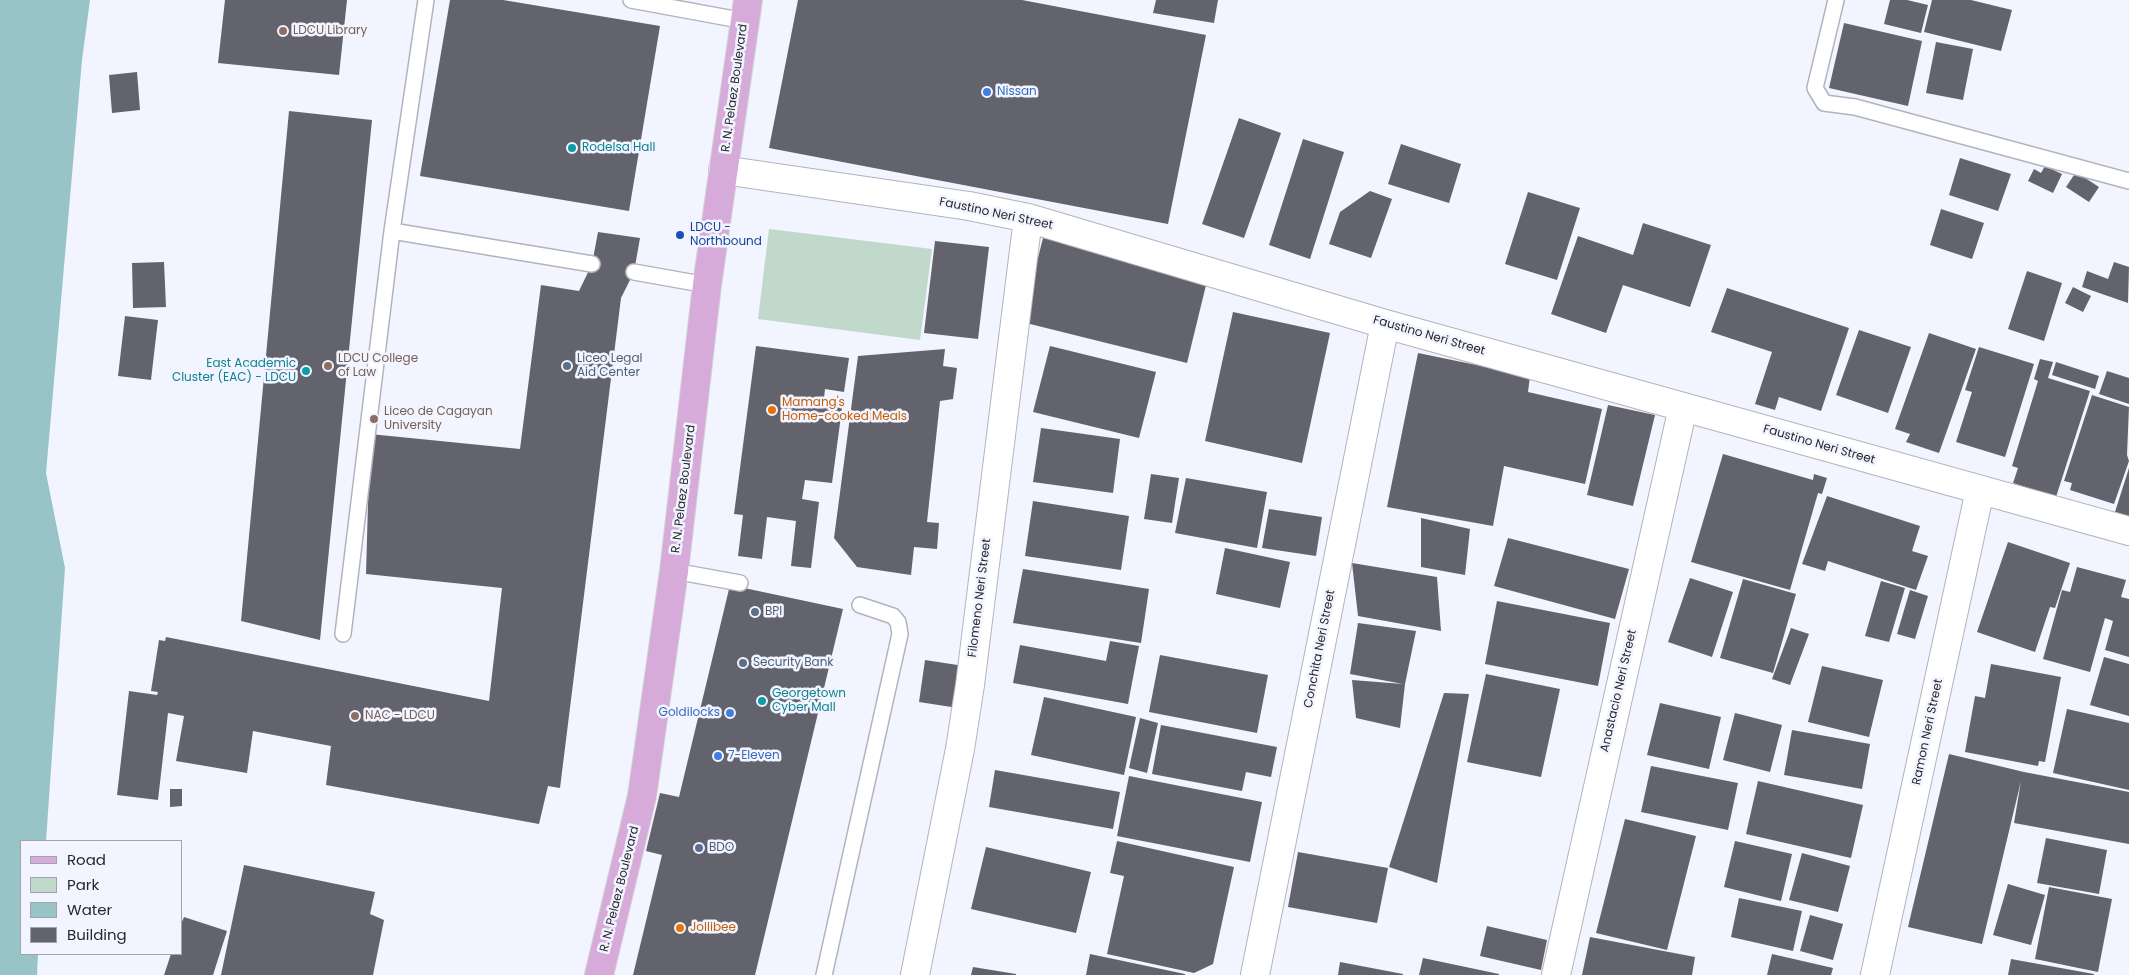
<!DOCTYPE html>
<html>
<head>
<meta charset="utf-8">
<style>
  body { margin:0 }
  #map { position:relative; width:2129px; height:975px; overflow:hidden; background:#f2f4ff; font-family:Poppins,sans-serif }
  canvas { display:block }
  .legend { position:absolute; left:20px; top:840px; width:162px; height:115px; box-sizing:border-box; background:#f2f4ff; border:1px solid #a1a2ab; margin:0; padding:6px 9px; list-style:none; font-size:15px; color:#27282c }
  .legend li { display:flex; align-items:center; gap:10px; height:25px }
  .legend b { width:25px; border:1px solid #a1a2ab }
</style>
</head>
<body>
<div id="map">
<canvas width="2129" height="975"></canvas>
<ul class="legend">
<li><b style="height:6px;background:#d6aad9"></b>Road</li>
<li><b style="height:14px;background:#c0d9ca"></b>Park</li>
<li><b style="height:14px;background:#98c4c7"></b>Water</li>
<li><b style="height:14px;background:#63636d"></b>Building</li>
</ul>
</div>
<script>
const c = document.querySelector('canvas').getContext('2d');
c.lineJoin = 'round';
function fillPath(path, color) {
  c.fillStyle = color;
  c.fill(path, 'evenodd');
}
function strokePath(path, color, width, dash) {
  c.strokeStyle = color;
  c.lineWidth = width;
  c.lineCap = dash ? 'butt' : 'round';
  c.setLineDash(dash || []);
  c.stroke(path);
}
function label(font, color, halo, rows, align = 'center') {
  c.font = font + ' Poppins,sans-serif';
  c.lineWidth = 5;
  c.setLineDash([]);
  c.textBaseline = 'middle';
  c.strokeStyle = halo;
  c.fillStyle = color;
  for (const [text, x, y, turn = 0] of rows) {
    c.save();
    c.translate(x, y);
    c.rotate((+turn || 0) * Math.PI / 180);
    c.textAlign = isNaN(turn) ? turn : align;
    if (halo) c.strokeText(text, 0, 0);
    c.fillText(text, 0, 0);
    c.restore();
  }
}
fillPath(new Path2D(`
  M769,229L932,249L920,340L758,319Z`), '#c0d9ca');
fillPath(new Path2D(`
  M0,0H90L82,60L46,473L65,568L46,841H21V954H38L37,975H0Z`), '#98c4c7');
fillPath(new Path2D(`
  M225,0H347L339,75L218,63Z
  M450,0H503L660,26L629,211L420,176Z
  M798,0H1022L1206,35L1168,224L769,148Z
  M1156,0H1218L1214,23L1153,13Z
  M1890,0H1907L1928,5L1921,33L1884,24Z
  M1932,0H1971L2012,10L2001,51L1924,32Z
  M1844,23L1922,41L1908,106L1829,88Z
  M1936,42L1973,49L1963,100L1926,93Z
  M137,72L140,110L112,113L109,75Z
  M289,111L372,120L320,640L241,621Z
  M1239,118L1281,133L1244,238L1202,224Z
  M1303,139L1344,152L1310,259L1269,245Z
  M1401,144L1461,164L1449,203L1388,184Z
  M1960,158L2011,174L1998,211L1949,195Z
  M2045,166L2062,174L2053,193L2028,181L2034,169L2041,173Z
  M2076,172L2099,187L2089,202L2066,187Z
  M1370,191L1392,199L1371,258L1329,244L1340,212Z
  M1528,192L1580,208L1557,280L1505,264Z
  M1941,209L1984,223L1972,259L1930,245Z
  M1643,223L1711,245L1690,307L1623,285L1606,333L1551,314L1578,236L1633,255Z
  M598,232L640,238L634,272L621,298L560,788L548,786L539,824L326,785L331,746L253,731L247,773L176,761L184,716L168,713L158,800L117,795L129,691L157,695L158,692L151,691L159,640L165,641L166,637L489,701L502,588L366,574L370,434L520,449L541,285L579,291L592,264Z
  M1043,238L1208,277L1187,363L1022,322Z
  M935,241L989,247L978,339L924,333Z
  M164,262L166,307L133,308L132,263Z
  M2114,262L2129,267L2128,303L2082,287L2087,271L2108,279Z
  M2027,271L2062,283L2044,341L2008,329Z
  M2073,287L2091,296L2083,312L2065,303Z
  M1727,288L1849,328L1821,411L1779,397L1775,410L1755,404L1772,352L1711,332Z
  M1233,312L1330,333L1302,463L1205,441Z
  M125,316L158,320L151,380L118,376Z
  M1859,330L1911,347L1888,413L1836,395Z
  M1929,333L1976,349L1939,453L1906,442L1910,434L1895,429Z
  M756,346L849,358L844,392L825,389L824,398L843,401L832,483L805,480L802,499L819,502L811,568L791,566L796,521L767,517L762,559L738,556L743,515L734,514Z
  M1050,346L1156,372L1139,438L1033,412Z
  M1979,347L2034,364L2005,457L1956,442L1972,392L1965,390Z
  M945,349L943,366L957,368L953,399L940,401L927,522L939,523L937,549L914,547L911,575L857,567L834,538L858,356Z
  M1418,353L1530,376L1528,392L1602,409L1585,484L1504,466L1493,526L1387,507Z
  M2040,359L2053,362L2048,378L2090,391L2056,497L2013,483L2018,468L2012,466L2038,381L2034,379Z
  M2056,362L2099,376L2095,389L2052,375Z
  M2107,371L2129,378V404L2099,394Z
  M2092,395L2129,407L2127,455L2129,461L2114,504L2070,490L2072,483L2064,481Z
  M1608,405L1655,415L1633,506L1587,495Z
  M1041,428L1120,439L1113,493L1033,482Z
  M1723,454L1813,480L1814,474L1827,478L1822,494L1818,493L1790,590L1691,562Z
  M2129,468V516L2115,512Z
  M1151,474L1179,478L1172,523L1144,519Z
  M1186,478L1267,492L1257,548L1175,533Z
  M1827,496L1920,526L1912,551L1928,556L1916,590L1828,561L1825,571L1802,564Z
  M1033,501L1129,516L1121,570L1025,556Z
  M1269,509L1322,517L1316,556L1262,548Z
  M1421,518L1470,529L1465,575L1421,567Z
  M1508,538L1629,569L1615,619L1494,586Z
  M2008,542L2070,563L2055,608L2050,607L2035,652L1977,632Z
  M1225,548L1290,562L1280,608L1216,594Z
  M1352,563L1437,577L1441,631L1358,616Z
  M2077,567L2126,580L2121,597L2129,599V657L2105,650L2113,621L2105,618L2090,672L2043,659L2062,590L2070,592Z
  M1023,569L1149,589L1141,643L1013,623Z
  M1690,578L1733,592L1712,657L1668,642Z
  M1743,579L1796,594L1773,673L1720,658Z
  M1881,581L1905,588L1889,642L1865,636Z
  M730,585L843,609L755,975H633L662,855L646,851L660,793L679,797Z
  M1910,590L1928,596L1915,639L1897,634Z
  M1497,601L1610,623L1598,686L1485,664Z
  M1358,623L1416,631L1405,684L1400,728L1356,718L1352,680L1403,684L1350,674Z
  M1791,628L1809,634L1790,685L1772,679Z
  M1110,641L1139,646L1128,704L1013,683L1020,645L1106,661Z
  M1160,655L1268,675L1257,733L1149,712Z
  M2104,657L2129,664V716L2090,705Z
  M925,660L964,666L958,708L919,702Z
  M1991,664L2061,677L2045,762L2039,761L2038,766L1965,752L1975,696L1985,698Z
  M1822,666L1883,680L1869,737L1808,722Z
  M1486,674L1560,689L1541,777L1467,762Z
  M1444,693L1469,694L1437,883L1389,867Z
  M1044,697L1136,717L1124,775L1031,755Z
  M1660,703L1721,717L1709,769L1647,755Z
  M2067,709L2129,723V790L2053,773Z
  M1735,713L1782,725L1770,772L1723,760Z
  M1140,718L1158,723L1147,773L1129,768Z
  M1161,725L1277,747L1271,777L1246,772L1242,791L1152,774Z
  M1792,730L1870,744L1862,789L1784,775Z
  M1949,754L2024,772L2129,792V844L2014,823L2021,781L1982,944L1908,927Z
  M1651,766L1738,783L1728,830L1641,812Z
  M995,770L1120,792L1113,829L989,807Z
  M1129,776L1262,802L1250,862L1117,836Z
  M1758,781L1863,805L1851,858L1746,834Z
  M170,789H182V806L170,807Z
  M1625,819L1696,836L1667,950L1596,933Z
  M2046,838L2107,850L2099,894L2037,883Z
  M1117,841L1234,867L1213,964L1194,973L1107,954L1124,876L1110,873Z
  M1735,841L1792,854L1781,901L1724,887Z
  M986,847L1091,872L1076,933L971,909Z
  M1298,852L1388,868L1377,923L1288,907Z
  M1802,853L1850,866L1838,912L1789,900Z
  M244,865L375,892L370,914L384,920L373,975H221Z
  M2008,884L2045,895L2031,945L1993,935Z
  M2049,887L2112,899L2098,972L2035,959Z
  M1739,898L1802,911L1793,951L1731,937Z
  M1810,915L1843,924L1833,960L1800,951Z
  M184,917L227,931L213,975H164L171,954H181V924Z
  M1487,926L1547,940L1541,970L1480,956Z
  M1590,937L1695,957L1692,975H1582Z
  M1090,954L1185,974V975H1086Z
  M1772,954L1833,968L1831,975H1767Z
  M1423,958L1499,974V975H1419Z
  M2011,959L2094,974V975H2008Z
  M1340,962L1403,974V975H1338Z
  M973,967L1016,974V975H971Z`), '#63636d');
const lane = new Path2D(`
  M631,0L745,21
  M1836,0L1815,88L1824,103L1855,107L2129,181
  M392,231L592,264
  M634,272L707,285
  M674,571L740,583
  M343,634L392,231L426,0
  M824,975L900,634L898,622L893,616L860,605`);
const street = new Path2D(`
  M723,170L969,206L1028,218L1385,324L2129,531
  M915,975L960,749L970,685L1028,218
  M1255,975L1385,324
  M1556,975L1683,407
  M1875,975L1980,490`);
const primary = new Path2D(`
  M599,975L642,796L674,571L707,285L748,0`);
strokePath(lane, '#b2b3be', 18);
strokePath(street, '#b2b3be', 30);
strokePath(primary, '#d4d4d5', 30);
strokePath(lane, '#fff', 15);
strokePath(street, '#fff', 28);
strokePath(primary, '#d6aad9', 28);
for (const [x, y, r, color] of [
  [283,31,5,"#8d6e63"],
  [987,92,5,"#3f7fe0"],
  [572,148,5,"#0f9aa8"],
  [680,235,5,"#1a4fb4"],
  [328,366,5,"#8d6e63"],
  [567,366,5,"#5c6f8a"],
  [306,371,5,"#0f9aa8"],
  [772,410,5,"#e8710a"],
  [374,419,5,"#8d6e63"],
  [755,612,5,"#5c6f8a"],
  [743,663,5,"#5c6f8a"],
  [762,701,5,"#0f9aa8"],
  [730,713,5,"#3f7fe0"],
  [355,716,5,"#8d6e63"],
  [718,756,5,"#3f7fe0"],
  [699,848,5,"#5c6f8a"],
  [680,928,5,"#e8710a"]
]) {
  const dot = new Path2D();
  dot.arc(x, y, r, 0, 2 * Math.PI);
  c.fillStyle = color;
  c.fill(dot);
  strokePath(dot, '#f2f4ff', 2);
}
label('12px', '#785e54', '#f2f4ff', [
  ["LDCU Library",293,31],
  ["LDCU College",338,359],
  ["of Law",338,373],
  ["Liceo de Cagayan",384,412],
  ["University",384,426],
  ["NAC - LDCU",365,716]
], 'left');
label('12px', '#27282c', '#f2f4ff', [
  ["R. N. Pelaez Boulevard",735,88,-82],
  ["Faustino Neri Street",996,214,12],
  ["Faustino Neri Street",1429,336,16],
  ["Faustino Neri Street",1819,445,16],
  ["R. N. Pelaez Boulevard",684,489,-83],
  ["Filomeno Neri Street",980,598,-83],
  ["Conchita Neri Street",1320,649,-79],
  ["Anastacio Neri Street",1619,691,-77],
  ["Ramon Neri Street",1928,732,-78],
  ["R. N. Pelaez Boulevard",620,889,-76]
]);
label('12px', '#366cbe', '#f2f4ff', [
  ["Nissan",997,92],
  ["Goldilocks",720,713,"right"],
  ["7-Eleven",728,756]
], 'left');
label('12px', '#0d838f', '#f2f4ff', [
  ["Rodelsa Hall",582,148],
  ["East Academic",296,364,"right"],
  ["Cluster (EAC) - LDCU",296,378,"right"],
  ["Georgetown",772,694],
  ["Cyber Mall",772,708]
], 'left');
label('12px', '#164399', '#f2f4ff', [
  ["LDCU -",690,228],
  ["Northbound",690,242]
], 'left');
label('12px', '#4e5e75', '#f2f4ff', [
  ["Liceo Legal",577,359],
  ["Aid Center",577,373],
  ["BPI",765,612],
  ["Security Bank",753,663],
  ["BDO",709,848]
], 'left');
label('12px', '#c56008', '#f2f4ff', [
  ["Mamang's",782,403],
  ["Home-cooked Meals",782,417],
  ["Jollibee",690,928]
], 'left');
</script>
</body>
</html>
